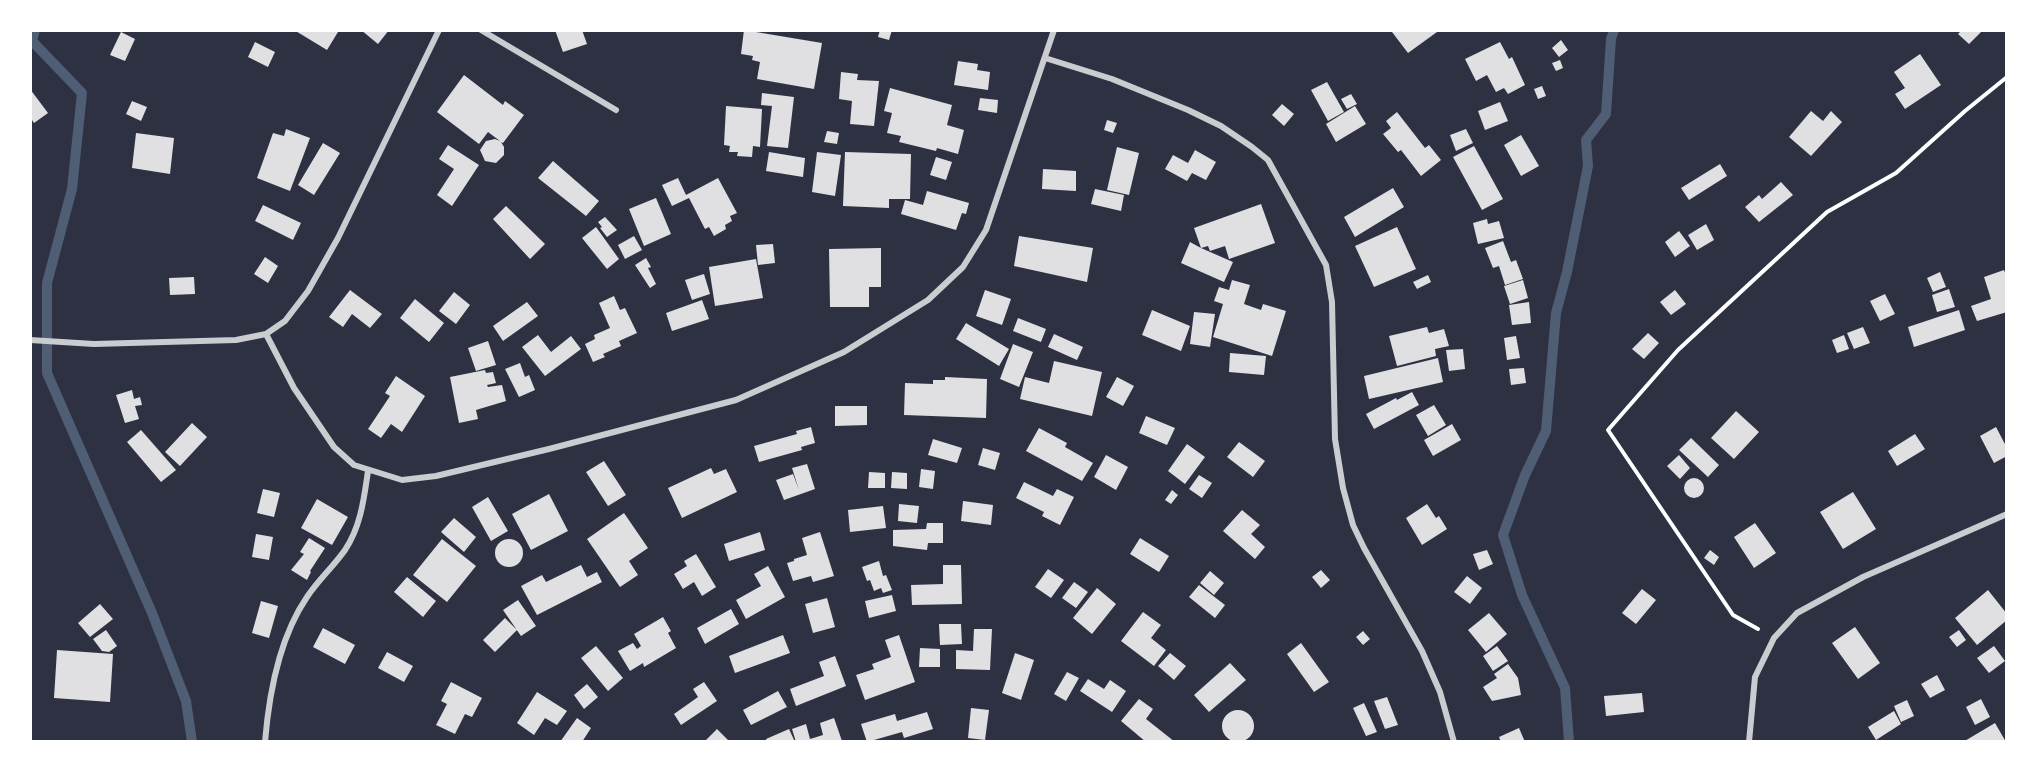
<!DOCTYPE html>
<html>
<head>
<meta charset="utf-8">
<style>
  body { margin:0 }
  #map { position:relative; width:2037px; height:772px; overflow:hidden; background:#2d3142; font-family:Karla,sans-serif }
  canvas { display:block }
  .frame { position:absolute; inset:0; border:32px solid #fff; pointer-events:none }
</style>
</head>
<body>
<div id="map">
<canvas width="2037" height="772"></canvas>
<div class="frame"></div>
</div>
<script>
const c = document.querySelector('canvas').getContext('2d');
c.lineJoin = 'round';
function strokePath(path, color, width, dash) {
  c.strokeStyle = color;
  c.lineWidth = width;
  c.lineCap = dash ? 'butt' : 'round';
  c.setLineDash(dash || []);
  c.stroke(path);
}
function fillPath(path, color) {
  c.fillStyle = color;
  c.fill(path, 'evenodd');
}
strokePath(new Path2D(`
  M35,30L32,41L82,93L72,189L47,283V373L152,613L186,701L192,742
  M1569,742L1565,688L1522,595L1503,535L1525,475L1546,431L1556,313L1567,272L1588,166L1586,140L1606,114L1611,39L1614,30`), '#4f5d75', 10);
fillPath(new Path2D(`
  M294,30H335L338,32L327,50Z
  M361,30H389L378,44Z
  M555,30H582L587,44L563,52Z
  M744,30L822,43L814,89L757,79L760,62L752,60L753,56L741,54Z
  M880,30H892L889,40L878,37Z
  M1395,30H1435L1437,32L1408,53L1392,32Z
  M1962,30H1983L1969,44L1958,34Z
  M121,32L135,39L125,61L110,55Z
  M1561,40L1568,50L1559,57L1552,48Z
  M255,42L275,52L268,67L248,57Z
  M1500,42L1509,59L1512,57L1525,85L1508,94L1504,88L1496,92L1487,75L1476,81L1465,59Z
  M1920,54L1941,85L1905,109L1895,94L1905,88L1894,72Z
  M1560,60L1563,68L1556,71L1552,63Z
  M958,61L978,64L977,70L990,72L988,90L954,85Z
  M841,72L858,74L857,80L879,81L874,126L850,124L852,101L839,99Z
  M464,75L503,105L505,101L524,115L503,143L501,142L504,147V155L496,163L485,161L480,150L486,141L495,139L500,141L488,132L479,144L437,112Z
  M1327,82L1344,112L1328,121L1311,90Z
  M1542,86L1546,96L1538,99L1534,89Z
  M890,88L952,105L947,125L964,130L958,154L937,148L936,151L899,142L901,136L887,133L892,113L884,111Z
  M30,89L48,113L34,123L30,117Z
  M762,93L794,97L788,148L767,146L772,106L761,105Z
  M1351,94L1357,104L1347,109L1341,99Z
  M980,98L998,100L997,113L978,110Z
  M132,101L147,107L141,121L126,114Z
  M1500,102L1508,121L1485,130L1478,111Z
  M1282,104L1294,114L1284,126L1272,115Z
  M726,106L762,109L760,147L753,146L752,157L737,156L738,152H729L730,146L724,145Z
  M1355,106L1366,124L1336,142L1326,124Z
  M1811,111L1823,121L1831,111L1842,122L1811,156L1789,137Z
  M1397,112L1425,148L1429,145L1441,160L1421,176L1401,150L1398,152L1383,134L1391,128L1386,121Z
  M1107,120L1117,123L1113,133L1104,130Z
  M286,129L310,138L290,191L257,178L273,133L284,136Z
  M1466,129L1473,143L1456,151L1450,135Z
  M827,131L839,133L837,144L824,142Z
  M136,133L174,138L170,174L132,168Z
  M1521,135L1539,166L1521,176L1504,145Z
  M323,143L340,153L314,195L298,185Z
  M448,145L479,165L452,206L437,195L454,169L439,159Z
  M1474,146L1503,199L1482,210L1453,157Z
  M1117,147L1139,153L1129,195L1107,190Z
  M1195,150L1216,162L1206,180L1192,173L1187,181L1165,169L1173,155L1188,163Z
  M769,152L805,158L803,177L766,171Z
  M817,152L841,155L835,196L812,192Z
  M845,152L911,154L910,199H889V208L843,206Z
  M936,157L952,162L946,180L930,175Z
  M553,161L599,201L586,216L538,178Z
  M1720,164L1727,176L1689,200L1681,188Z
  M1043,169L1076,171V191L1042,189Z
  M678,178L686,195L718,178L737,213L730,216L732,221L725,225L726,229L714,236L709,227L705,229L689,198L672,206L662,185Z
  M1781,182L1793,195L1759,222L1745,207L1759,195L1762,199Z
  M1393,188L1404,207L1355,237L1344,217Z
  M1095,189L1124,195L1121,211L1091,204Z
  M927,191L969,203L966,214L962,213L956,230L901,214L905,200L923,205Z
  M656,198L671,234L644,246L629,209Z
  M1261,204L1275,243L1229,259L1225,246L1210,251L1208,246L1201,248L1233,262L1224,282L1181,263L1190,242L1201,248L1194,228Z
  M263,205L301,223L293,240L255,221Z
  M506,206L545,244L530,259L493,219Z
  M605,217L617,230L607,237L600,228L602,227L598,222Z
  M1487,219L1488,224L1499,221L1504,238L1478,244L1473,223Z
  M1706,224L1714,240L1697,250L1688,235Z
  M596,227L619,259L607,269L582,238Z
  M1397,227L1416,269L1374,287L1355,246Z
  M1679,231L1690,246L1675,257L1665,242Z
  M634,236L642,250L625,259L618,245Z
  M1019,236L1093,248L1087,282L1014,266Z
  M1503,241L1511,262L1516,260L1523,279L1505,285L1499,266L1493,268L1485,248Z
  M773,244L775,263L758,265L756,245Z
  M881,248V287H869V307H830L829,249Z
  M265,257L278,266L268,283L254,274Z
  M646,258L651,267L648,268L656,284L650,288L635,265Z
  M756,259L763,298L715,306L709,267Z
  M2004,270L2007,278V312L1977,321L1971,306L1991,299L1984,277Z
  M1940,272L1946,287L1933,292L1927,278Z
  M704,274L710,294L692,300L685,280Z
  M1428,275L1431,282L1417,289L1413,282Z
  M194,277L195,294L170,295L169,278Z
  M1232,280L1250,285L1244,304L1261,310L1263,304L1286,311L1272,356L1213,337L1223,304L1214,301L1219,287L1229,290Z
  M1523,280L1528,298L1510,304L1504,286Z
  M1949,289L1955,307L1937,312L1932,295Z
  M350,290L382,314L370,328L352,314L343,327L329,317Z
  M985,290L1011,299L1002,325L976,316Z
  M1675,290L1686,304L1671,315L1660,302Z
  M454,292L470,305L456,324L439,311Z
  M1885,294L1895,314L1880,321L1870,301Z
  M614,296L620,310L625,308L637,333L619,341L621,346L603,354L605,357L593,362L585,344L595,339L594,335L610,328L599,303Z
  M415,299L444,323L429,342L400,318Z
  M702,300L709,319L672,331L666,313Z
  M527,302L538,316L503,341L493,326Z
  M1529,302L1531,323L1512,325L1509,305Z
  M1152,310L1190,326L1181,351L1142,335Z
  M1959,310L1965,330L1914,347L1908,327Z
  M1194,312L1215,314L1210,347L1190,344Z
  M1018,318L1046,329L1041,342L1013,331Z
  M966,323L1009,349L999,366L956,339Z
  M1427,327L1429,333L1444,329L1449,346L1435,349L1436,356L1397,366L1389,336Z
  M1863,327L1870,343L1854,349L1847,333Z
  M1648,333L1659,343L1644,359L1632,349Z
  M1054,334L1083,347L1077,360L1048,347Z
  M538,335L551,352L571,336L581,349L545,376L522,347Z
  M1844,335L1849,349L1837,353L1832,340Z
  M1516,336L1520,358L1507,360L1504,338Z
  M488,341L496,365L476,371L468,348Z
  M1013,344L1033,352L1019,387L1000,379Z
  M1463,349L1465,369L1449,371L1446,350Z
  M1230,353L1266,356L1264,375L1229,372Z
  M1438,358L1443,382L1369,399L1364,376Z
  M1054,361L1102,372L1092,416L1020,399L1025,377L1049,383Z
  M520,363L525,377L529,375L535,390L519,397L505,369Z
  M1524,368L1526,383L1511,385L1509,369Z
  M485,370L486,373L493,372L496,383L487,385L488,387L502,385L506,401L476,410L478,419L459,423L450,377Z
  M396,376L425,396L402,432L391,424L381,438L368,429L390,396L385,393Z
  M945,377L987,379L986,418L904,415L905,383L933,384V380H945Z
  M1117,377L1134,386L1123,406L1106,397Z
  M132,390L134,399L140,397L142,405L135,406L139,419L125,423L116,395Z
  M1412,392L1419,405L1374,429L1366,414L1396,398L1397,400Z
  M1434,405L1446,425L1428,436L1416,415Z
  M835,406H867V425L835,426Z
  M1736,411L1759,432L1734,459L1711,438Z
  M1146,416L1175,428L1167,445L1139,433Z
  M192,423L207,437L180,466L165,452Z
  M1452,424L1461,440L1433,456L1424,440Z
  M811,427L815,443L801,447L802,450L759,462L754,446L797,434L796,431Z
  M1996,427L2007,448V456L1994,463L1980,436Z
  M1039,428L1067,443L1065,447L1093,463L1082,481L1026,451Z
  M141,430L176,470L161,482L127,442Z
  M1915,434L1925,449L1897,466L1888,451Z
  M1691,438L1719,465L1708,477L1679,450Z
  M933,439L962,448L957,463L928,455Z
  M1239,442L1265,461L1253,477L1227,457Z
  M1187,444L1205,457L1185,484L1168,471Z
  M983,448L1000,453L995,470L978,465Z
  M1106,455L1128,467L1116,490L1094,477Z
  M1679,455L1690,468L1680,479L1667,466Z
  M604,461L626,495L608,506L586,472Z
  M807,464L815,489L784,500L776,480L793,474L799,490L792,468Z
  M711,468L714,474L726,469L737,492L682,518L668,488Z
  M921,469L935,471L933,489L919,487Z
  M869,472L885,473V488H868Z
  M892,472L907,473V489L891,488Z
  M1199,475L1212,483L1202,498L1189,489Z
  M1684 488a10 10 0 1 1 20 0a10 10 0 1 1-20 0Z
  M1024,482L1053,496L1057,489L1074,497L1060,525L1042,516L1044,512L1016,498Z
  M263,489L280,493L274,517L257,513Z
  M1172,490L1178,495L1171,504L1165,500Z
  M1853,492L1876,529L1843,549L1820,512Z
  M549,494L568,531L531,550L512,514Z
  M488,497L508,531L491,541L472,507Z
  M317,499L348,517L332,545L301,528Z
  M963,501L993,505L991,525L961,521Z
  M899,504L919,506L917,523L898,521Z
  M1427,504L1436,518L1439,516L1447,529L1422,545L1406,518Z
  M883,506L886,528L850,532L848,510Z
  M1242,510L1260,525L1251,534L1265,547L1255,559L1223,531Z
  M624,513L648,548L629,561L638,575L620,587L587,539Z
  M454,518L476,537L464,552L441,532Z
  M927,523H943V543H928L927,550L893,546V530L926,529Z
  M1755,523L1776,553L1754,568L1734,537Z
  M760,532L765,550L729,561L724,544Z
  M820,532L834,576L813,582L811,576L793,581L787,563L794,561V559L807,555L802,538Z
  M256,534L273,537L269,560L252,557Z
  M309,538L325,548L310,571L311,572L307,580L291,570L304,554L300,552Z
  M1140,538L1169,556L1159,572L1130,554Z
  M495 553a14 14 0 1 1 28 0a14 14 0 1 1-28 0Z
  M442,539L476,566L447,602L413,575Z
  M1487,550L1493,564L1479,570L1473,554Z
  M1710,550L1719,557L1714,565L1704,558Z
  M696,554L716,587L702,596L694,582L683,589L674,574L687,566L684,561Z
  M879,561L883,576L886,575L892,590L883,593L881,588L874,591L870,580L867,581L862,567Z
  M581,565L587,577L597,572L602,582L537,615L521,586L542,575L546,582Z
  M943,565H961L962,604L912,605L911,585L943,584Z
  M768,566L785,597L746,619L736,600L761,586L754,574Z
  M1048,569L1064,580L1051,598L1035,587Z
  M1321,570L1330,580L1321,588L1312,577Z
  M1210,571L1224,583L1214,595L1200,583Z
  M1467,576L1482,588L1470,604L1454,592Z
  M407,577L436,601L423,617L394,592Z
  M1074,582L1088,592L1076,608L1062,598Z
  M1199,585L1225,605L1215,618L1189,597Z
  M1097,588L1116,604L1092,634L1073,618Z
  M1642,589L1656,600L1636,624L1622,613Z
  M1988,590L2007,614V620L1977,645L1955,618Z
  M892,595L896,611L869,618L865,601Z
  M827,598L835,627L813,633L805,604Z
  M518,600L536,626L521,636L503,610Z
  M261,601L278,606L269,638L252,633Z
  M100,604L113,619L90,637L78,623Z
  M731,609L739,624L705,644L697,628Z
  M1143,612L1161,625L1151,638L1166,650L1154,666L1121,641Z
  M1489,613L1507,634L1486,652L1468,630Z
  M663,617L671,631L668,633L676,648L644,667L643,663L630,671L618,651L633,643L637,649L641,646L634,634Z
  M505,618L517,630L495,652L483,640Z
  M939,624H961L962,644L940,645Z
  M1855,627L1880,663L1858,679L1832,643Z
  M323,628L355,645L345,664L313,647Z
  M974,629H992L990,670L956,669V650L973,651Z
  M106,630L117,646L109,652L102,651L93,639Z
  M1959,630L1966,640L1957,647L1949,637Z
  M1363,631L1370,639L1363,645L1356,637Z
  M783,635L790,653L735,673L729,656Z
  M899,635L915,682L865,700L856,675L874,669L872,664L891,657L885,640Z
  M1301,643L1329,682L1314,692L1287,654Z
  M596,646L623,678L608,691L581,658Z
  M1497,646L1508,661L1493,671L1483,656Z
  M1994,646L2005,661L1989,673L1977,658Z
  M920,648L940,649V667H919Z
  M57,650L113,654L110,702L54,698Z
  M387,652L413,666L404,682L378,668Z
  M1015,653L1034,660L1021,700L1002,693Z
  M1170,653L1186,666L1174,680L1158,666Z
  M835,656L846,686L796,706L790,689L824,676L819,662Z
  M1230,663L1246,680L1209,712L1194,695Z
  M1508,664L1518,678L1521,695L1492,701L1483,687L1497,678L1494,674Z
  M1067,672L1079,678L1066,701L1054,694Z
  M1937,675L1945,690L1930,698L1921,684Z
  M1088,679L1104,689L1110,680L1126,691L1112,712L1080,691Z
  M451,682L482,698L472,717L465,714L455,734L436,725L447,704L441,701Z
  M704,682L717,701L681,725L674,714L698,697L693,689Z
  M587,684L598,697L584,709L574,695Z
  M778,691L787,707L751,725L743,710Z
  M537,692L567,711L557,725L545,718L534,735L517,723Z
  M1642,693L1644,712L1606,716L1604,696Z
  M1387,697L1398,725L1385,729L1374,701Z
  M1139,699L1153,709L1146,719L1175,742H1146L1121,721Z
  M1981,699L1990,717L1975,725L1966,707Z
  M1907,700L1914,716L1901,722L1894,706Z
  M1364,703L1377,732L1366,736L1353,708Z
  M971,708L989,710L985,740L968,738Z
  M1222 726a16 16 0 1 1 32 0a16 16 0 1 1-32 0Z
  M1894,711L1901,724L1876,740L1868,727Z
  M927,712L933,729L904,738L902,732L867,742L861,724L895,714L897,721Z
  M577,718L591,728L582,742H560Z
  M834,718L842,741L796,742L792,729L806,724L810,739L823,735L820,723Z
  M1995,723L2006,742H1963Z
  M1519,728L1525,742H1501L1499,737Z
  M717,729L730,742H704Z
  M789,729L795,742H767L766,739Z`), '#e0e0e3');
strokePath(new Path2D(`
  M1758,629L1733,615L1608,430L1678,350L1827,212L1896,173L1965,111L2007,77`), '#fff', 4);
strokePath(new Path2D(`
  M481,30L616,110
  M1045,58L1112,79L1188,110L1221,126L1252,147L1268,160L1326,265L1332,302L1335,439L1343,488L1353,525L1364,548L1422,651L1440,692L1454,742
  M266,334L294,388L334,447L354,465L402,480L436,476L549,449L736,400L844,352L928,300L963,267L986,230L1054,30
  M30,340L94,344L236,340L266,334L285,321L308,291L338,238L439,30
  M265,742C269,693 279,638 307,597C318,580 334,566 345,550C361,526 364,498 368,471
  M1749,742L1755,677L1774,638L1797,613L1863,577L2007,514`), '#caccd0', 6);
</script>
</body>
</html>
